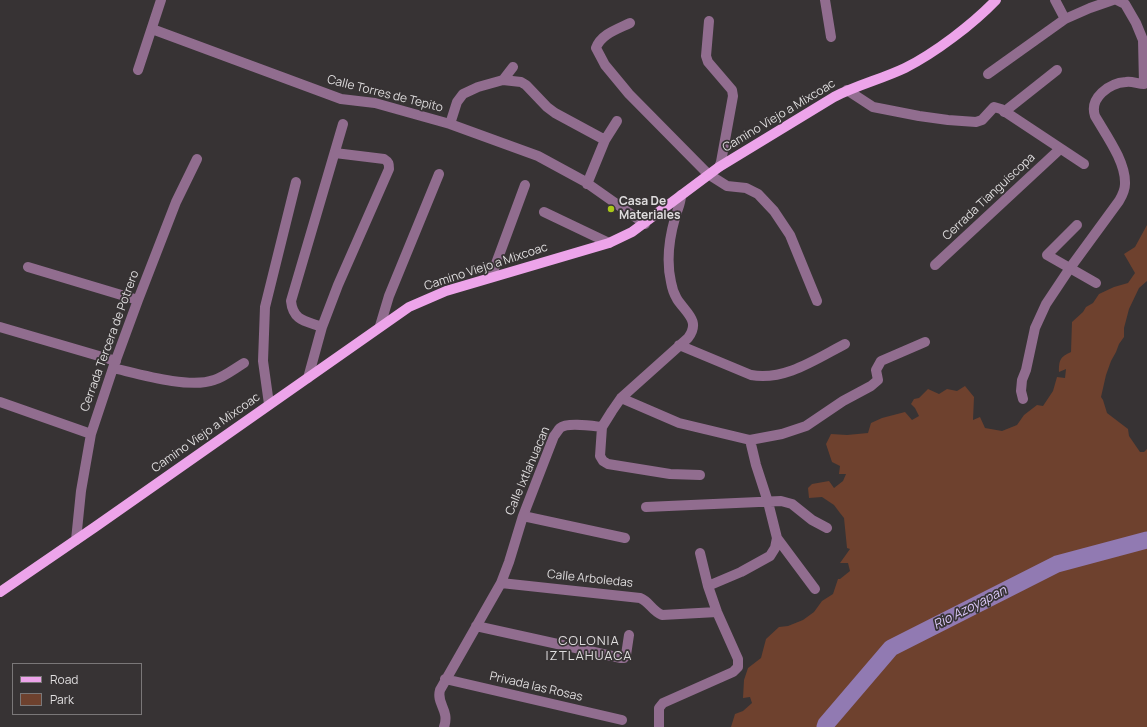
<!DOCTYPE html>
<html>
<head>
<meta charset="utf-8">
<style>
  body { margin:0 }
  #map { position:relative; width:1147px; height:727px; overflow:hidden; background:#373334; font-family:Manrope,sans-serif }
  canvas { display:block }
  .legend { position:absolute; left:12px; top:663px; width:130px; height:52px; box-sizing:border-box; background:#373334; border:1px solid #7a7778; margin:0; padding:5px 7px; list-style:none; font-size:12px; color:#dfddde }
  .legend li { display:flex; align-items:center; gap:8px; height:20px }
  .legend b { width:20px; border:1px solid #7a7778 }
</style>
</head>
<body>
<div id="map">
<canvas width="1147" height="727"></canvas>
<ul class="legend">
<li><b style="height:5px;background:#eda4ea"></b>Road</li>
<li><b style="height:11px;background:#6e412e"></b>Park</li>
</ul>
</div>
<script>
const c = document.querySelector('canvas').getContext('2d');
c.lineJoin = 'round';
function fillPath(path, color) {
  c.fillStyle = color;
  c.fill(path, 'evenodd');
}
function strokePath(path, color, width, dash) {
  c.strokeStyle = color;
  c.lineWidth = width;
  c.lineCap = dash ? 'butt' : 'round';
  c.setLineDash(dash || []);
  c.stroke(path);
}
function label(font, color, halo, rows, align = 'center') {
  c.font = font + ' Manrope,sans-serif';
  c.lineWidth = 3.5;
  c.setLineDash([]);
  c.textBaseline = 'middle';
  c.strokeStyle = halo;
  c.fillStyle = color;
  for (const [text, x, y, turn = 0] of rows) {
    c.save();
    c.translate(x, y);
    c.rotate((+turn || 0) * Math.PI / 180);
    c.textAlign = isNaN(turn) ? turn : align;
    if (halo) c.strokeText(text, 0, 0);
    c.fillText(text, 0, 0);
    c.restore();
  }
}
fillPath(new Path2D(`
  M1147,225V281L1139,288L1129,309L1124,328V337L1119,344L1116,352L1111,361L1106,375L1101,397L1103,400L1107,413L1128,429L1129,436L1140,452H1144L1147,449V727H731L735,714L743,711L752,703L750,697L743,698L744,680L748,668L761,658L766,639L779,627L788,626L803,620L814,612L822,601L833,594L838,579H840L850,571L848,563H840L850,549L847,548L844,518L840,513L834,505L822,497L809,498L808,488L812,484L829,481L834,488L843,481L846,474H839L840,466L832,462L826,444L831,434L847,435L868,433L871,423L882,418L905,412L912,420L919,416L915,408L911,404L914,399L919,398L928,389L939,394L947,389L957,391L965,386L974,397L973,420L980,417L985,428L1002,431L1017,425L1024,415L1037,405L1043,406L1053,391L1057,377L1065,378L1066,369L1059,372C1059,360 1060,357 1071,352L1072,322L1083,312L1086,307L1093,303L1099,294L1114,287L1128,283L1135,273L1124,254L1135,247Z`), '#6e412e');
strokePath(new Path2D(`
  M825,727L826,724L891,648L1057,564L1147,540`), '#917ab2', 17);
strokePath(new Path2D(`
  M825,0L831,37
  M1055,0L1065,19
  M1117,0L1125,4L1136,23L1143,40L1144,84L1147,83
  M709,21L706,56L708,62L732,90L733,96L721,162L719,167
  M630,23C618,29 601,34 596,48L605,65L629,94L708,174L727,186L746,188L758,194L774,211L790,235L817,301
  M152,29L341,99L375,103L450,124L538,156L584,181L645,224
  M138,70L161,0
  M988,74L1065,19L1090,8L1113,0
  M503,80L521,82L526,85L547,107L555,113L605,140L587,184
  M847,90L873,107L919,116L948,120L976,122L982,120L994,107L1001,109L1084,164
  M1004,112L1057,70
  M450,124L457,102L463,94L478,87L503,80L513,67
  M605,140L617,121
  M681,195C681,204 677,210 675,218C669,239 666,260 671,282C672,288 674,294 677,299C686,313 701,321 688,338L621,398L612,411L602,427L600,456L603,461L608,464L670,474L700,475
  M544,212L609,243
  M1077,225L1047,255L1096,283
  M935,265L1060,149
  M28,267L138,300
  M491,277L525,185
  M380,326L389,296L439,174
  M0,327L116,361
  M322,327C306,321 293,321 291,301L343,124
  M679,345L751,375C785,381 816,359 845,344
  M113,368C139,374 189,389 214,380C224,377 234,369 244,363
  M308,378L322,327L338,285L389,169C389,164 389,162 384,159L335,153
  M621,398L679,423L750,440L782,434L806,426L843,401L871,386L878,380L876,370L881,361L925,342
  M1023,399L1021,391L1022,380L1026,370L1035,328L1046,304L1070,268L1119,201C1122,196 1125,191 1125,184C1126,162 1106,135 1095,116C1089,98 1109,83 1126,82C1132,81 1138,84 1144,84
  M0,402L91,434
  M269,404L263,361L265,307L296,182
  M750,440L756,465L768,502L777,538L815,589
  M646,507L781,501L792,504L812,520L827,528
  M523,516L625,538
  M76,540L81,491L91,434L113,368L138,300L176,202L197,159
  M501,583L640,598C650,602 651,610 662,615L717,612
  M708,586L741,572L770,556L775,548L777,538
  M476,626L621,658H624L626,655L629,635
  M445,679L622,720
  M444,727C450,710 436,704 440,690L501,583L509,562L523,516L554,436C556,434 558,430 560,428C567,422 593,426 602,427
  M659,727V708L663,703L733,672L738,667V659L717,612L708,586L700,553`), '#916d8f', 10);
strokePath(new Path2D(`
  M0,592L95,527L409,307L446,291L609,243L632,232L719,167L834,97C857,85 882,79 905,68C935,53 973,24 996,0`), '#eda4ea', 10);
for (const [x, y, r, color] of [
  [611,209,4,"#aac718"]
]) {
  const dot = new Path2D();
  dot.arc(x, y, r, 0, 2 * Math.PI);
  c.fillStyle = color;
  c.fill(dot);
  strokePath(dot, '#373334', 1.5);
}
label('12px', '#dfddde', '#373334', [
  ["Calle Torres de Tepito",385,94,14],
  ["Camino Viejo a Mixcoac",779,116,-31],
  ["Cerrada Tianguiscopa",989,197,-43],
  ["Camino Viejo a Mixcoac",486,267,-18],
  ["Cerrada Tercera de Potrero",110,341,-70],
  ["Camino Viejo a Mixcoac",206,433,-35],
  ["Calle Ixtlahuacan",528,471,-67],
  ["Calle Arboledas",590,579,6],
  ["Privada las Rosas",536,687,13]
]);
label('bold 12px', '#dfddde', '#373334', [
  ["Casa De",619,202],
  ["Materiales",619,216]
], 'left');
label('italic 13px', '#dcc9fa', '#373334', [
  ["Rio Azoyapan",970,608,-27]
]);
c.letterSpacing = '1px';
label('13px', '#dfddde', '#373334', [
  ["COLONIA",589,641],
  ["IZTLAHUACA",589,656]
]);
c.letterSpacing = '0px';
</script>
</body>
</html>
